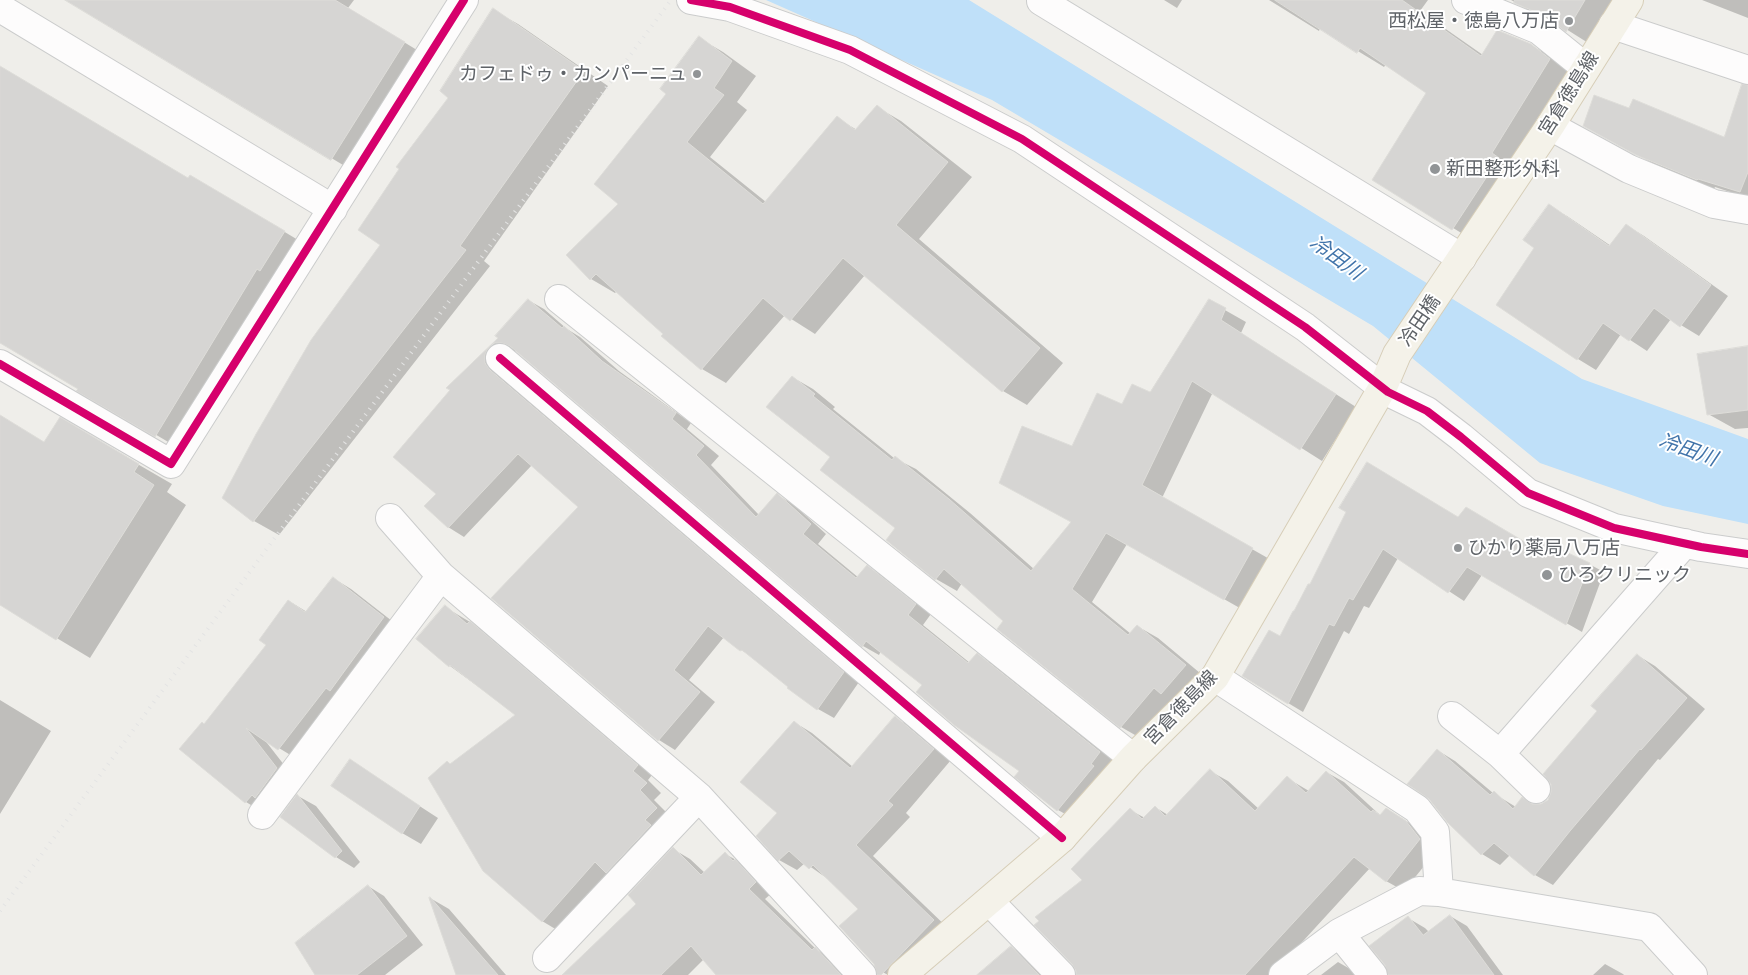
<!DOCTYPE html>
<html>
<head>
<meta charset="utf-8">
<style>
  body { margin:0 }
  canvas { display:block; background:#efeeea }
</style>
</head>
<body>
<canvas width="1748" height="975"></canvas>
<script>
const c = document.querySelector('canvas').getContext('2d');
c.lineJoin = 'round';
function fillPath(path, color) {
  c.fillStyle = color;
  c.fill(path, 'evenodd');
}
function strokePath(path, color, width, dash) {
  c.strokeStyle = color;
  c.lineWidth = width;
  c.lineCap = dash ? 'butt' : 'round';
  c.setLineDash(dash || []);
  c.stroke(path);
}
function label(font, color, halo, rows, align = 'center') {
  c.font = font + ' "Alegreya Sans","Noto Sans JP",sans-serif';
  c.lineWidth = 4;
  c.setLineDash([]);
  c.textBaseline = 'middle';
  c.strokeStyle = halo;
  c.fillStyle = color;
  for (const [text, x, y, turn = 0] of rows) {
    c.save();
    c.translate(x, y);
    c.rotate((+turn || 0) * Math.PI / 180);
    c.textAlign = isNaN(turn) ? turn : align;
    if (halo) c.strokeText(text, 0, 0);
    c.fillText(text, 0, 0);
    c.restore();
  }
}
fillPath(new Path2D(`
  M766,0H969L1582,379L1748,439V524L1663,506L1540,463L1373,326L992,100Z`), '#bfe0f9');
fillPath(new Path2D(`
  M68,0H354L348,8L435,61L363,177Z
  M1164,0H1182L1177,8Z
  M1269,0H1428L1420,11L1483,55L1530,45L1558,60L1575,75L1479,244L1374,179L1428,93L1386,64L1384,67L1320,28L1319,31Z
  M1511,0H1621L1593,46L1558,24L1539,16Z
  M1702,0H1748V18Z
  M493,10L518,24L608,86L484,261L490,266L279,535L254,521L450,97Z
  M699,38L723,52L756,76L737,102L747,110L710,157L766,202L837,118L857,130L877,107L901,121L972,177L919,239L1063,363L1027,405L1003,391L865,275L815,334L785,315L726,383L702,369L617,291L615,293L591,279L620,204L668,94Z
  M0,67L188,180L220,193L313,249L185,452L0,342Z
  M1748,92V198L1715,187L1714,189L1654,164L1601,135L1630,110L1724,139Z
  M1549,206L1567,216L1611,246L1626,225L1644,236L1728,296L1699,336L1671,319L1647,351L1621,334L1596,370L1578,359L1498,304L1536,248Z
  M528,300L544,309L567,329L580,337L619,371L691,423L687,429L719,456L711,465L759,515L777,495L793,504L826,534L818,544L859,578L867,567L883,576L931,614L923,625L970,663L977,655L993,664L1116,762L1074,819L1058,810L1016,777L1021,770L924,685L881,651L879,655L863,646L518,351L511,352L859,682L834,718L818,709L753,657L741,650L724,637L689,680L715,702L675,750L659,740L493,598L580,507L532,465L464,537L448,527L438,494L451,390L448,388L500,338Z
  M1209,301L1246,322L1241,333L1356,407L1322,461L1213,392L1162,498L1273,561L1245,611L1127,544L1092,602L1131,634L1137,626L1158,638L1206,678L1142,739L1121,727L998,629L1005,621L962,583L957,591L936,579L897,528L831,457L792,377L813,389L835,407L833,409L894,458L916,469L970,513L1034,569L1072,522L1073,447L1123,406L1151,394Z
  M1748,347V428L1735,429L1708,414Z
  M0,416L44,443L60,419L172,484L167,492L186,505L90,658L0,604Z
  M1348,512L1459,519L1531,546L1589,564L1604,572L1582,632L1482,575L1464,601L1398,558L1369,608L1364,606L1349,634L1344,631L1303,712L1288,703L1281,638L1310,586Z
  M333,578L351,589L401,628L297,759L264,739L295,779L264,813L246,802L181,749L205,725L268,645L289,601L307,612Z
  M445,607L485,631L652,775L648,780L661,793L654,800L671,817L622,881L608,873L557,930L542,921L448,762L452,765L517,715L450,666Z
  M1637,655L1655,666L1705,709L1660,760L1658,759L1553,885L1535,875L1510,855L1500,865L1482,854L1448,821L1437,750L1455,761L1493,793L1516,807L1540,805L1548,801L1598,711Z
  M0,700L51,731L0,814Z
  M895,718L914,728L951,760L906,813L910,817L873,856L951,931L901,975H888L877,969L860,909L828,879L805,863L797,870L779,860L778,813L794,722L812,733L853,767Z
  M350,761L438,818L421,844L402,833Z
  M1210,771L1228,781L1259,809L1287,778L1309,791L1326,772L1344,782L1380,815L1381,816L1387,809L1424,832L1437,850L1404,891L1386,881L1370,868L1272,975H1077L1084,880L1130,810L1145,818L1155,807L1168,815Z
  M298,796L316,806L360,862L354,868L336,857L282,816Z
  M673,849L690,859L705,873L725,854L742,863L772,893L765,899L817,950L832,958L848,975H718L704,959L688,975H576L637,904Z
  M368,886L384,896L423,945L385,975H316Z
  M430,898L449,909L506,975H457Z
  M1450,916L1467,926L1503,975H1389L1408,918L1425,928L1429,932Z
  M1011,947L1028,957L1046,975H1005Z
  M1338,962L1357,973L1360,975H1321Z
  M1605,964L1623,974L1624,975H1593Z`), '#0003');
const building = new Path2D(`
  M65,0H335L405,42L331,160Z
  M1275,0H1402L1481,56L1497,30L1531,44L1550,59L1492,153L1499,158L1452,230L1372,180L1426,93L1360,48L1357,53Z
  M1515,0H1585L1566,32L1545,16L1514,3Z
  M493,8L584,71L460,246L466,250L253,522L222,498L256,434L311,340L380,245L358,230L399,169L396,167L448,98L440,91Z
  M699,36L732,61L714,88L724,95L687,142L763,204L837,116L855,130L877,105L948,162L896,225L1040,348L1002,392L843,258L790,321L763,298L701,370L661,336L663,334L596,274L590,280L566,255L618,204L594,184L666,94L660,89Z
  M0,66L188,178L190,175L285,231L260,271L257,269L155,437L76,391L78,389L0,343Z
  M1742,84L1748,85V172L1740,192L1698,179L1697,180L1636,155L1583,126L1594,95L1629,108L1633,99L1724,137Z
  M1549,204L1609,246L1626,224L1711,285L1680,327L1654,308L1629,341L1603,323L1577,360L1496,305L1534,248L1523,240Z
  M528,299L562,328L564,326L602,361L676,413L672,419L704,446L696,455L756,517L777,493L811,524L803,534L856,578L867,565L916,604L908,615L968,663L977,653L1100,752L1091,764L1094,766L1057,811L1014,777L1019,771L954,725L916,692L922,685L866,641L862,647L510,346L502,343H494L488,348L485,355V363L490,370L844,672L817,710L787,688L788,687L742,650L740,651L708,626L674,670L700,692L658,741L491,598L578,507L518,454L448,528L424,506L436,494L393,457L450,390L446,388L498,338L495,336Z
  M1209,299L1226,308L1221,320L1336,394L1300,450L1192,381L1142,485L1253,548L1224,600L1106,533L1072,589L1128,635L1137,625L1186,665L1161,694L1154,688L1120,728L997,629L1003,621L944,569L935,580L886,540L895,528L820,470L830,457L766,407L792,376L815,394L813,396L892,460L895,456L949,499L1031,571L1071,522L999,483L1022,426L1072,446L1097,393L1122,404L1132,384L1150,392Z
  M1748,346V410L1707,415L1697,354Z
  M0,415L44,442L60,417L139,464L134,472L154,485L56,640L0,605Z
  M1367,462L1458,517L1466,507L1530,545L1535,538L1590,563L1566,625L1467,567L1448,593L1383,549L1353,600L1349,598L1334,626L1329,624L1288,704L1242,676L1269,630L1280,636L1293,611H1294L1308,584H1310L1346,512L1339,508Z
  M333,577L384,617L330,691L326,688L278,750L246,728L277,768L255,798L252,795L245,803L179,749L202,722L204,724L266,645L259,640L288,600L305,612Z
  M445,605L467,624L470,621L638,765L633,771L647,783L640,790L657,808L645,820L651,825L606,873L595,862L542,922L483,871L428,778L447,761L450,764L515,715L450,665L449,667L416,639Z
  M1637,654L1687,698L1641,750L1640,749L1570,831L1534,876L1494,843L1481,855L1447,822L1429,799L1407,784L1437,749L1490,795L1494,791L1513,809L1522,797L1532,804H1541L1548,800L1551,792V784L1543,774L1597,711L1591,706Z
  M895,716L934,749L888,801L893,805L856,845L934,920L881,975H877L874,964L839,926L858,909L813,865L809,869L789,851L778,861L756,836L777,813L740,782L794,721L850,768Z
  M350,759L420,806L402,834L331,786Z
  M1210,769L1255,811L1287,776L1306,793L1326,771L1371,812L1373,810L1380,815L1386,808L1406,821L1420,839L1386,882L1354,857L1245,975H1076V971L1072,964L1034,925L1039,921L1035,917L1082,880L1071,869L1130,808L1142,819L1155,806L1165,816Z
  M297,794L342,851L335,858L280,817Z
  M673,847L701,875L725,852L733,861L735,859L756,882L749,889L812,950L815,947L841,975H716L691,946L661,975H562L636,904L628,895Z
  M368,885L407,936L357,975H315L295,943Z
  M430,897L477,951L498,975H456L429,898Z
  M1450,915L1494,975H1388L1385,965L1369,946L1408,916L1423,935Z
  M1011,946L1039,975H977Z`);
fillPath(building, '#d6d5d3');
strokePath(building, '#deddd9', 1);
const minor = new Path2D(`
  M691,0L730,7L850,50L1022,139L1305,327L1388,392L1427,411L1461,437L1528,493L1614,528L1701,547L1748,554
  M1042,0L1041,1L1462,258
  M1466,0L1539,30L1586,68
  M0,8L333,209
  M1613,25L1748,70
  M1550,126L1629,169L1714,204L1748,210
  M559,299L1133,758
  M500,358L1062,838
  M0,364L171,464L464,0
  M390,518L441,576L699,797L862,975
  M1215,677L1417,809L1435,832L1439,892L1649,927L1693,975
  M1452,716L1500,754L1536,789
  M1500,754L1685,543
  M262,815L441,576
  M989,901L1061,975
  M1339,933L1419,891L1439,892
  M547,958L699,797
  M1283,975L1339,933L1373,975`);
const major = new Path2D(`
  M902,975L1062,838L1133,758L1215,677L1383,387L1397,354L1550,126L1629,0`);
strokePath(minor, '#cbcccc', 30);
strokePath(major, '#d7ceb8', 30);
strokePath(minor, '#fdfcfc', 28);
strokePath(major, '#f4f2e9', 28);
strokePath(new Path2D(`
  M0,911L671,0`), '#e4e4e4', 4, [1, 6]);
strokePath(new Path2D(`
  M691,0L730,7L850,50L1022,139L1305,327L1388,392L1427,411L1461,437L1528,493L1614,528L1701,547L1748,554
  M500,358L1062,838
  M0,364L171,464L464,0`), '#d6006c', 8);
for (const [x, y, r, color] of [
  [1569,21,5,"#919496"],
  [697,74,5,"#919496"],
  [1435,169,6,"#919496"],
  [1458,548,5,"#919496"],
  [1547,575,6,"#919496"]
]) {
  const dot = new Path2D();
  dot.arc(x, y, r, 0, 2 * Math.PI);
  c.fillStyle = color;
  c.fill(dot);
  strokePath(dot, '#fff', 2);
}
label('19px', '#5f6368', '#fff', [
  ["西松屋・徳島八万店",1559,21,"right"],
  ["カフェドゥ・カンパーニュ",687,74,"right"],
  ["新田整形外科",1446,169],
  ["ひかり薬局八万店",1468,548],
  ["ひろクリニック",1558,575]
], 'left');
label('19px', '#5f6368', '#fff', [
  ["宮倉徳島線",1569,94,-58],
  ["冷田橋",1420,321,-56],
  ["宮倉徳島線",1181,708,-46]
]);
label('italic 20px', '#4174aa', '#fff', [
  ["冷田川",1336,258,36],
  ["冷田川",1688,450,20]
]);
</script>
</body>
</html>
